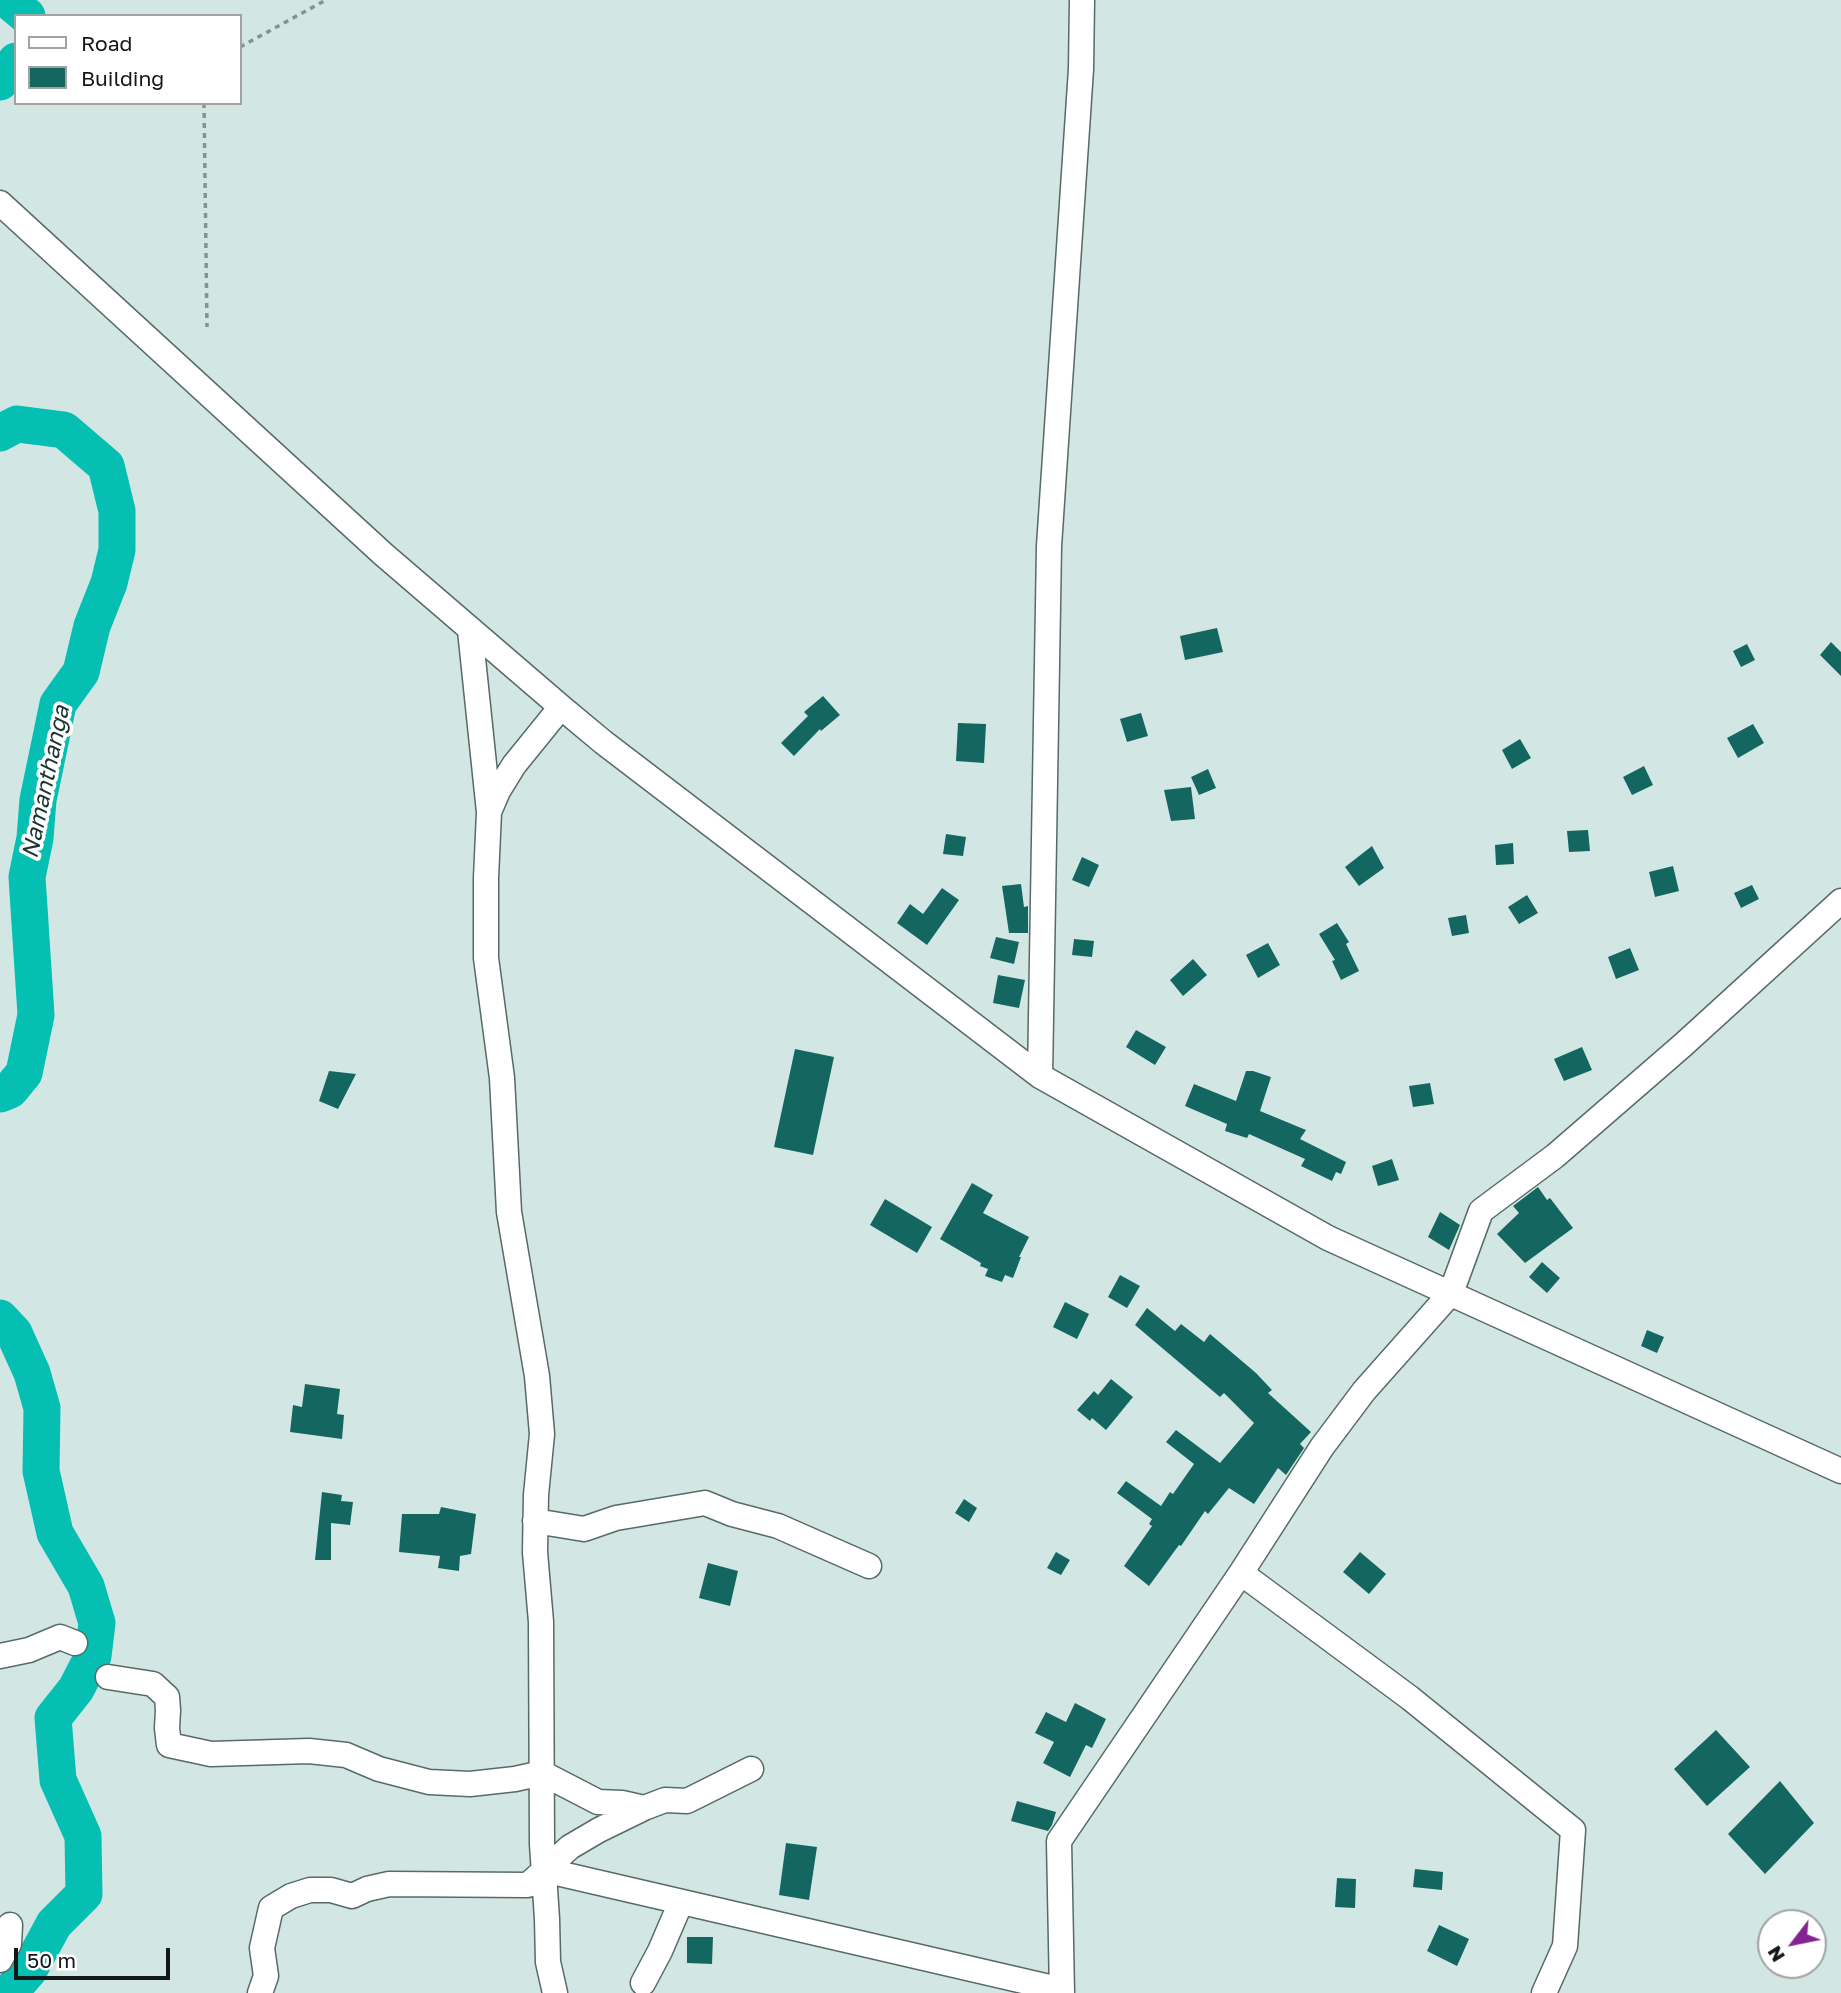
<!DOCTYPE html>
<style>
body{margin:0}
#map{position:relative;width:1841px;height:1993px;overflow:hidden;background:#d2e7e4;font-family:"Golos Text",sans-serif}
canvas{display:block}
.legend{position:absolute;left:14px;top:14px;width:228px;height:91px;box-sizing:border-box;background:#fff;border:2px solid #a0a3a2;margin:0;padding:9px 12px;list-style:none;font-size:21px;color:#111817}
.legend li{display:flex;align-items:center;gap:14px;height:35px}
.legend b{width:35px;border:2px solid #a0a3a2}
.north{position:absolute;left:1757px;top:1909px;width:70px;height:70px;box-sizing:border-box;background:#fff;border:2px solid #a0a3a2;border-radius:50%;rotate:238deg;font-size:19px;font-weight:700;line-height:28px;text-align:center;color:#111817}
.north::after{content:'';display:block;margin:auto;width:24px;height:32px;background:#82248f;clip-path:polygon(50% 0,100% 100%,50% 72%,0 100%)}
.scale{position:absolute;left:14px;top:1948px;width:156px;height:32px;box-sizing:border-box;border:4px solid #111817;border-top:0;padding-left:9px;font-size:21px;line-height:24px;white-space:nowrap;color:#111817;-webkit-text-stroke:5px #fff;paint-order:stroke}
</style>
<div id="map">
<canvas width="1841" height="1993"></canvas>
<ul class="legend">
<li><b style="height:9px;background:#fff"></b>Road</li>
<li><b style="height:19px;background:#136760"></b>Building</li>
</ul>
<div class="north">N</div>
<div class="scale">50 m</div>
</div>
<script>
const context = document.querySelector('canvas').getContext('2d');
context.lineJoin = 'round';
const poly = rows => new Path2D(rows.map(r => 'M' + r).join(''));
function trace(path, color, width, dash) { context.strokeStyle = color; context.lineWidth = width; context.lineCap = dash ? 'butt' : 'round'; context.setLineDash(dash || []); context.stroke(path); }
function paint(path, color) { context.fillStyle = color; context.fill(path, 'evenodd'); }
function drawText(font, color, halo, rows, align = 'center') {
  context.font = font + ' "Golos Text",sans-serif'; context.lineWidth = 7; context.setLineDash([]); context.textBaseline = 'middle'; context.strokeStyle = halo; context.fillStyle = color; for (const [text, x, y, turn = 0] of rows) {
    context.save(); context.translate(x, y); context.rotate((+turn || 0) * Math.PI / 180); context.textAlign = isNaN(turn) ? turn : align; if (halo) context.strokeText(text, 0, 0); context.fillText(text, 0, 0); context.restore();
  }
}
trace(poly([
 [8,0,27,16],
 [0,82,16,61],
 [0,433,17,424,64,430,106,466,117,511,117,550,109,583,92,626,81,672,58,704,38,800,35,838,27,877,36,1015,24,1073,10,1090,0,1094],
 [0,1318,14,1333,32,1373,42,1408,41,1471,55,1533,86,1586,97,1623,93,1656,76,1689,53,1718,58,1780,83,1836,84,1894,54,1924,29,1970,9,1993]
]), '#04bfb2', 37);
paint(poly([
 [1217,628,1223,652,1185,660,1180,636],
 [1831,642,1841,652,1841,676,1820,655],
 [1747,644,1755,660,1741,667,1733,651],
 [823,696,840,715,821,731,820,729,794,756,781,743,808,716,804,712],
 [1141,713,1148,736,1127,742,1120,719],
 [958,723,986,724,984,763,956,761],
 [1753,724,1764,743,1738,758,1727,738],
 [1520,739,1531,758,1512,769,1502,750],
 [1644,766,1653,785,1632,795,1623,777],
 [1208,769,1216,788,1199,795,1191,777],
 [1191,787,1195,819,1171,821,1164,790],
 [1588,830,1590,851,1569,852,1567,831],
 [946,834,966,837,963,856,943,854],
 [1513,843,1514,864,1496,865,1495,845],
 [1372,846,1384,868,1359,886,1345,867],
 [1082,857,1099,865,1089,887,1072,880],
 [1673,866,1679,891,1655,897,1649,872],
 [1021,884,1024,907,1028,906,1028,933,1009,933,1002,886],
 [1752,885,1759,899,1741,908,1734,893],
 [942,888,959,900,927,945,897,923,910,904,923,914],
 [1527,895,1538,913,1519,924,1508,907],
 [1466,915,1469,933,1452,936,1448,918],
 [1337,923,1349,942,1346,944,1359,971,1341,980,1332,961,1335,960,1319,934],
 [996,937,1019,942,1014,964,990,958],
 [1074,939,1094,941,1092,957,1072,955],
 [1268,943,1280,965,1258,978,1246,955],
 [1630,948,1639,970,1616,979,1608,957],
 [1193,959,1207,975,1183,996,1170,980],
 [998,975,1025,980,1019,1008,993,1003],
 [1136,1030,1166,1047,1155,1065,1126,1047],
 [1582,1047,1592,1070,1564,1081,1554,1059],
 [795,1049,834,1057,813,1155,774,1147],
 [329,1071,356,1074,338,1109,319,1101],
 [1246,1071,1253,1071,1271,1077,1260,1111,1306,1130,1300,1139,1346,1162,1341,1174,1336,1172,1332,1181,1301,1166,1305,1159,1249,1134,1247,1138,1225,1131,1227,1124,1185,1106,1194,1084,1236,1101],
 [1430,1083,1434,1104,1413,1107,1409,1086],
 [1392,1159,1399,1180,1378,1186,1372,1166],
 [972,1183,993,1195,983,1213,1029,1237,1019,1257,1021,1257,1013,1278,1005,1275,1002,1282,985,1276,988,1269,980,1266,981,1263,940,1239],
 [1538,1187,1547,1200,1550,1198,1573,1228,1525,1263,1497,1234,1519,1213,1513,1206],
 [885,1199,932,1227,917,1253,870,1225],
 [1440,1212,1460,1225,1449,1250,1428,1237],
 [1542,1262,1560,1278,1547,1293,1529,1277],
 [1120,1275,1140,1286,1127,1308,1108,1297],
 [1065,1302,1089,1314,1077,1339,1053,1327],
 [1147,1308,1175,1331,1181,1324,1204,1342,1210,1334,1256,1373,1272,1390,1268,1393,1311,1432,1300,1444,1304,1448,1286,1475,1278,1468,1254,1504,1229,1488,1208,1514,1205,1511,1181,1546,1179,1545,1149,1586,1124,1566,1152,1526,1149,1524,1152,1519,1117,1493,1126,1481,1161,1506,1170,1492,1173,1494,1194,1464,1166,1442,1176,1430,1220,1463,1254,1423,1224,1393,1220,1397,1135,1325],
 [1647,1330,1664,1337,1657,1353,1641,1346],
 [1111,1379,1133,1397,1106,1430,1092,1418,1090,1421,1077,1410,1094,1391,1098,1395],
 [305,1384,340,1389,337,1414,344,1415,342,1439,290,1432,293,1405,302,1407],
 [322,1492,342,1495,341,1501,353,1502,350,1525,331,1523,331,1560,315,1560],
 [964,1499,977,1508,969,1522,955,1513],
 [441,1507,476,1514,471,1554,460,1556,459,1571,438,1568,440,1556,399,1552,402,1514,439,1514],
 [1056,1552,1070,1560,1061,1575,1047,1568],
 [1360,1552,1386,1574,1369,1594,1343,1572],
 [708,1563,738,1571,730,1606,699,1598],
 [1075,1703,1106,1719,1092,1748,1086,1745,1070,1777,1043,1763,1054,1742,1035,1733,1046,1712,1066,1722],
 [1716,1730,1750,1767,1707,1806,1674,1769],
 [1780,1781,1814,1823,1765,1874,1728,1834],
 [1017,1801,1056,1812,1052,1825,1048,1831,1011,1821],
 [786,1843,817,1847,809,1900,779,1895],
 [1415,1869,1443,1872,1442,1890,1413,1887],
 [1337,1878,1356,1879,1355,1908,1335,1907],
 [1439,1925,1469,1939,1457,1966,1427,1951],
 [687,1937,713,1937,712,1964,687,1963]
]), '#136760');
const minor = poly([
 [0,203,383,554,561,707,603,742,1040,1076,1328,1238,1841,1471],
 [470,630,489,812,486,878,486,958,502,1078,509,1212,537,1376,542,1434,536,1495,535,1552,541,1622,542,1844,547,1919,548,1962,555,1993],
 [489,812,498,791,514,765,561,707],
 [1040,1076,1049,546,1081,69,1082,0],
 [535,1521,584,1529,616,1518,705,1503,732,1514,778,1526,869,1566],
 [1241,1573,1410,1698,1573,1830,1565,1946,1544,1993],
 [0,1656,29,1650,60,1637,75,1643],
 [108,1677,153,1684,167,1697,168,1710,167,1728,169,1745,211,1754,309,1751,346,1755,379,1769,429,1782,470,1784,515,1779,542,1773,598,1802,622,1803,644,1808],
 [544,1870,1062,1990],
 [0,1960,9,1944,10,1925],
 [643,1983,660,1951,681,1902],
 [260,1993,266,1976,262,1948,271,1908,291,1896,310,1890,331,1890,352,1896,367,1889,389,1884,528,1885,570,1847,599,1830,644,1808,665,1800,687,1801,751,1769],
 [1062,1993,1059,1841,1241,1573,1322,1447,1364,1391,1451,1293,1481,1211,1555,1156,1683,1045,1841,901]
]);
trace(minor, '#576a67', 27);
trace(poly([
 [240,47,326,0],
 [204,103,207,327]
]), '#839390', 3.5, [5, 5]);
trace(minor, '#fff', 24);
drawText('italic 23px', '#1c3532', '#fff', [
 ["Namanthanga",46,782,-78]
]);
</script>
